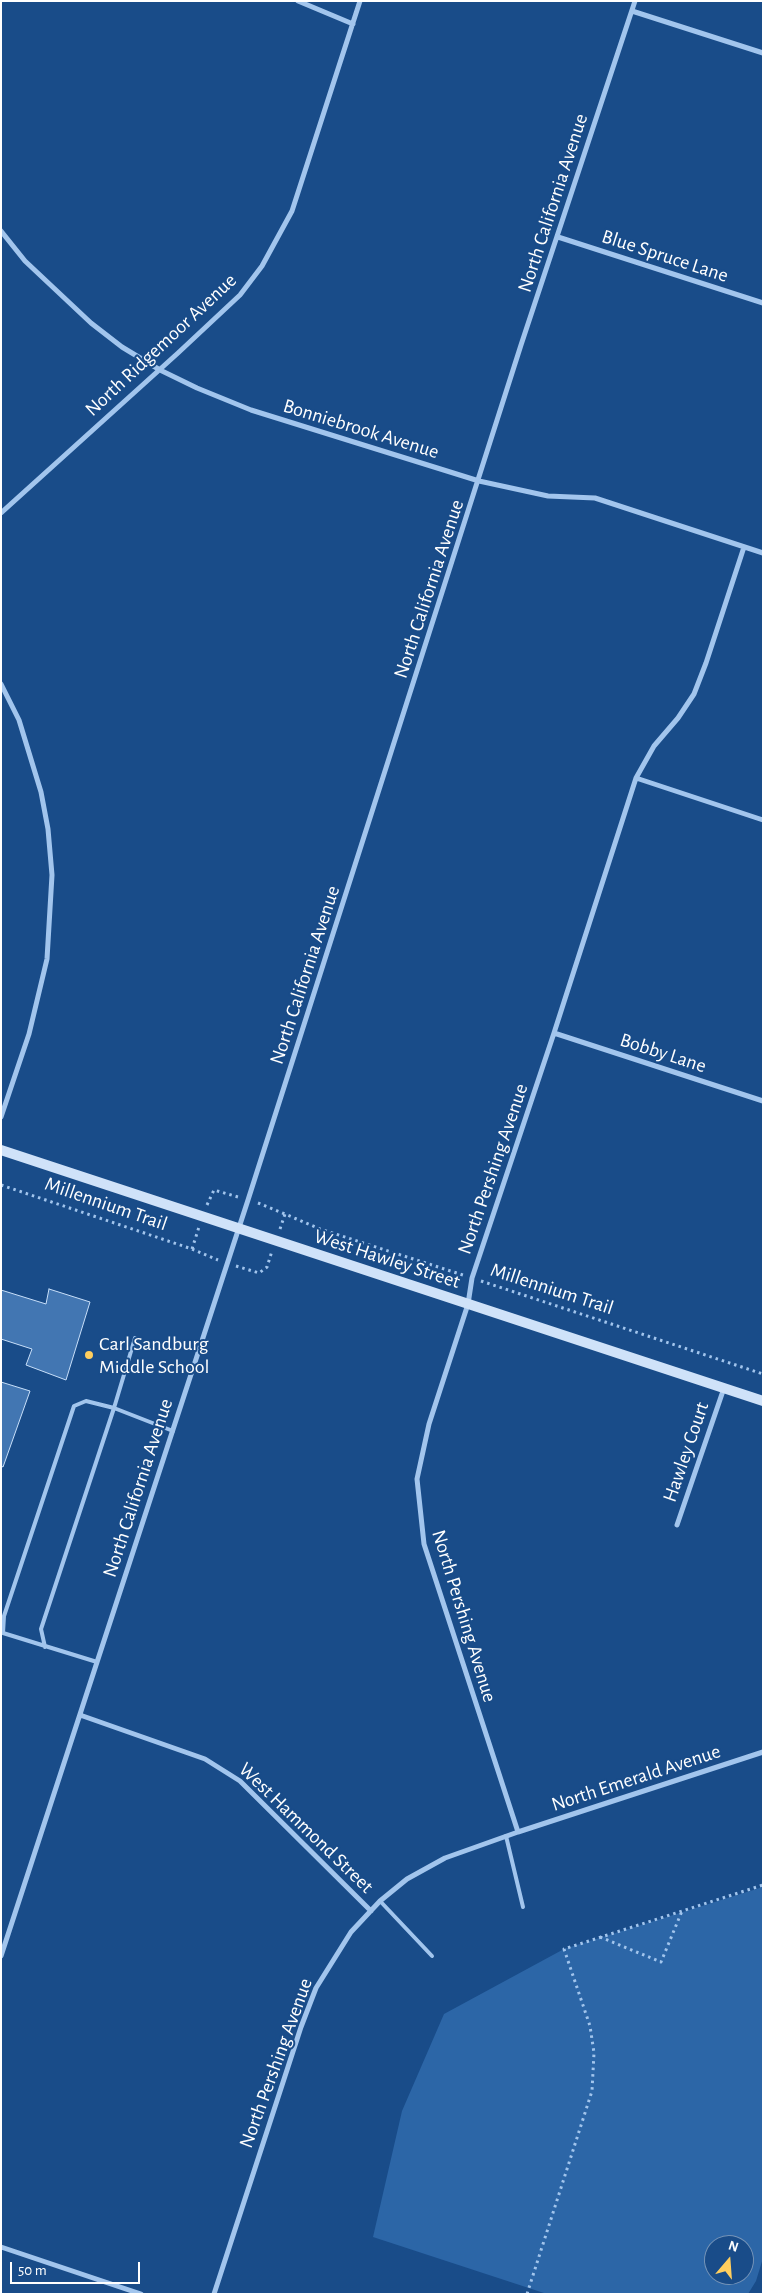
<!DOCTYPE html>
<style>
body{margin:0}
#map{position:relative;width:764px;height:2295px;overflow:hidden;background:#194c89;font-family:"Alegreya Sans",sans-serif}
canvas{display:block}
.frame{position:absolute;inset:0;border:2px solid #fff;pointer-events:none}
.north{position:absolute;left:704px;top:2235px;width:50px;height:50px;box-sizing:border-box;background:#194c89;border:1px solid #7594b8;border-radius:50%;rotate:18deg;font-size:14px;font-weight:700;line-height:20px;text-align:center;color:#fff}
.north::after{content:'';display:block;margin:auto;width:18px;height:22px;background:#ffce5e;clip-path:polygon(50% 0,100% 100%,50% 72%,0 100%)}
.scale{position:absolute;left:10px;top:2262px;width:130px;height:22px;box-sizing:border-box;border:2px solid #fff;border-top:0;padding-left:6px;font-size:15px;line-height:18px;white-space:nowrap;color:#fff;-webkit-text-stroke:4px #194c89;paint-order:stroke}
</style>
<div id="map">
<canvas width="764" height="2295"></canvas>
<div class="frame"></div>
<div class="north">N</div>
<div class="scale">50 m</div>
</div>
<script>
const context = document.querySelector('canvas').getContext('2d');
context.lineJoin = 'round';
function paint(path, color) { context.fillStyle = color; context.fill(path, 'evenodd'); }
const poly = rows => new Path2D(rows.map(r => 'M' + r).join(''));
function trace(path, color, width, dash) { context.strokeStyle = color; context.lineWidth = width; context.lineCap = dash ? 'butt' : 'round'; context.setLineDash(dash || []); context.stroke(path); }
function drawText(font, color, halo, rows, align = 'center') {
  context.font = font + ' "Alegreya Sans",sans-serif'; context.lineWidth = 4; context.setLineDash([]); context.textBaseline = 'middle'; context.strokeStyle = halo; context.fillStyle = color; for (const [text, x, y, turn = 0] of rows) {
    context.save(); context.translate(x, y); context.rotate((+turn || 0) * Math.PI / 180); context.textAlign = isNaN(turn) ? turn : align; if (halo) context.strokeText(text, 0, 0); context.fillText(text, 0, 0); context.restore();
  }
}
paint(poly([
 [763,1887,763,2258,756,2281,748,2294,547,2294,373,2237,402,2111,444,2014,564,1949],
 [714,2245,744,2245,744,2275,714,2275]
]), '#2c66a7');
const building = poly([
 [49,1289,90,1302,66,1380,26,1365,32,1349,1,1339,1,1290,46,1304,49,1289],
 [1,1382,30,1391,3,1467,1,1466,1,1382]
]);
paint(building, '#4276b2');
trace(building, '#c8dff9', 1);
trace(poly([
 [1,1185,192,1249,218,1260],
 [258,1203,285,1214],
 [207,1205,214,1190,238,1197],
 [280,1229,285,1214,320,1229,463,1275],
 [192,1249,199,1227],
 [236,1266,259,1273,267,1267,272,1251],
 [481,1281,763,1374],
 [600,1937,661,1962,682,1911],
 [527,2294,592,2091,594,2053,590,2026,564,1949,763,1885]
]), '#a2c5ed', 3, [2.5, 4]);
trace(poly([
 [45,1647,41,1629,114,1408,173,1431],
 [97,1662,3,1633,4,1616,74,1406,86,1401,114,1408,135,1338],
 [506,1836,523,1907],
 [380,1901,432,1956]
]), '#a2c5ed', 4);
trace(poly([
 [298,1,353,24],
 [632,11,763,53],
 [1,231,25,261,91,323,122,347,160,370,197,388,251,410,479,481,548,496,595,498,763,553],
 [558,237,763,303],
 [1,513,178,353,240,295,262,266,292,211,360,1],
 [1,684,19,720,41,792,48,829,52,875,47,959,29,1034,1,1117],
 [636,778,763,820],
 [554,1033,763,1101],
 [677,1525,724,1388],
 [80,1715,205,1759,240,1781,371,1911],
 [518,1832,424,1544,417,1479,429,1424,468,1304,472,1278,554,1033,636,778,654,746,678,718,694,694,706,663,744,547],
 [1,1956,248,1200,521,345,635,1],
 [1,2247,141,2294],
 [214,2294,301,2027,316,1988,351,1932,380,1901,407,1879,445,1858,518,1832,763,1752]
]), '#a2c5ed', 5);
trace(poly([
 [1,1150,763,1401]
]), '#cfe2f9', 10);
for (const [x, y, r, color] of [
 [89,1355,5,"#ffce5e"]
]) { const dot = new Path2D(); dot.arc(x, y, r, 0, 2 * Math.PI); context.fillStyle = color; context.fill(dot); trace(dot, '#194c89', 2); }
drawText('20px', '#fff', '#194c89', [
 ["North California Avenue",553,203,-72],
 ["Blue Spruce Lane",665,256,18],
 ["North Ridgemoor Avenue",161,345,-43],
 ["Bonniebrook Avenue",361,429,17],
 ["North California Avenue",429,589,-72],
 ["North California Avenue",305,975,-72],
 ["Bobby Lane",663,1053,18],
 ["North Pershing Avenue",493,1169,-71],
 ["Millennium Trail",106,1204,19],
 ["West Hawley Street",387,1259,18],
 ["Millennium Trail",552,1289,18],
 ["Hawley Court",686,1452,-71],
 ["North California Avenue",138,1488,-72],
 ["North Pershing Avenue",464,1616,73],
 ["North Emerald Avenue",636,1778,-18],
 ["West Hammond Street",306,1828,44],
 ["North Pershing Avenue",276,2063,-70]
]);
drawText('20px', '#fff', '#194c89', [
 ["Carl Sandburg",99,1344],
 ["Middle School",99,1367]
], 'left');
</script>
